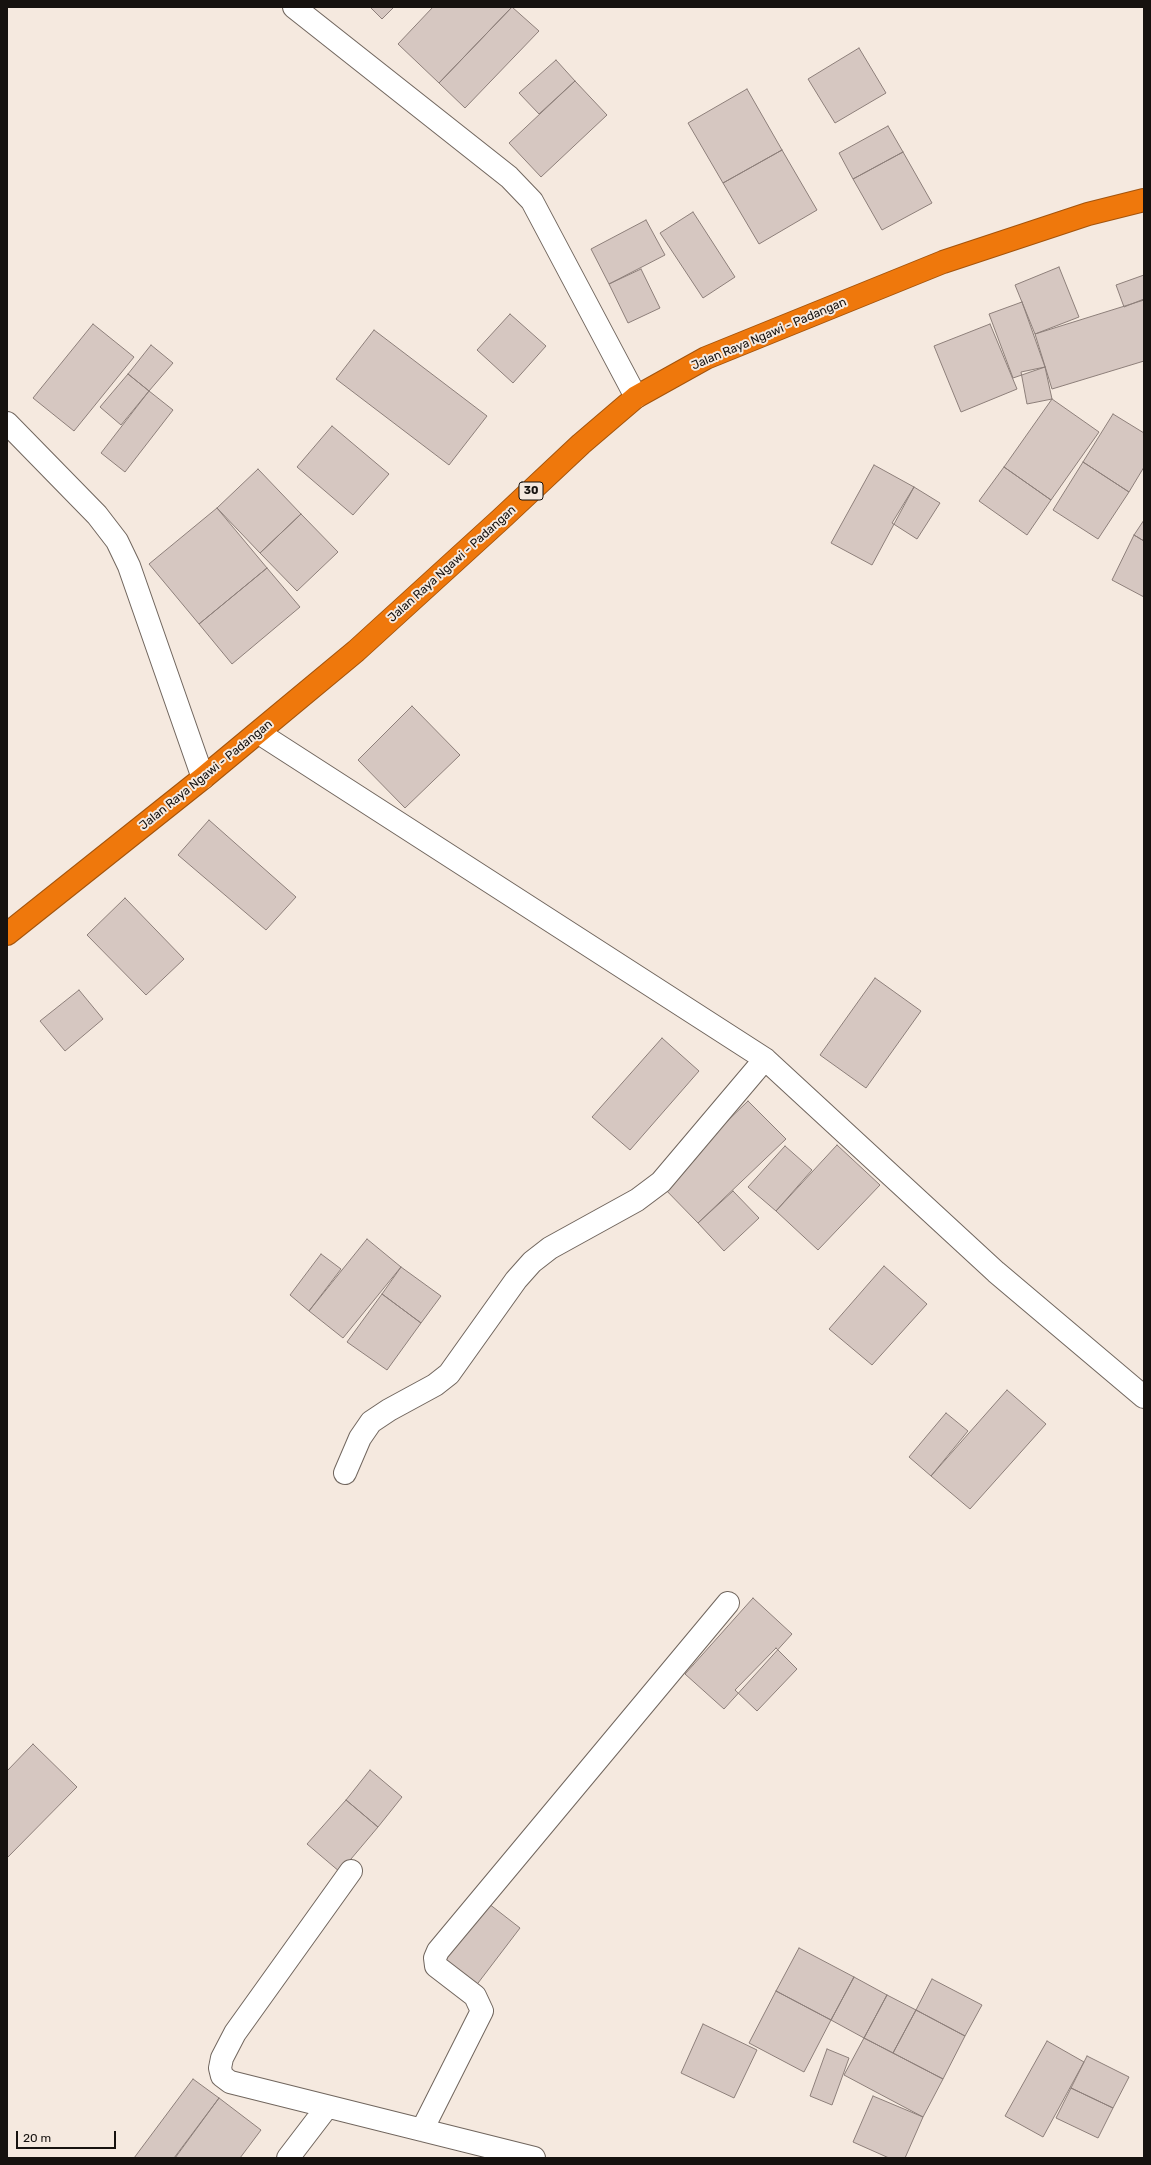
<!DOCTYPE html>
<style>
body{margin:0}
#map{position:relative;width:1151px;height:2165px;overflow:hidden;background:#f5e9df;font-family:Rubik,sans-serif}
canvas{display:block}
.frame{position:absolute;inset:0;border:8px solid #16120f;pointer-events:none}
.scale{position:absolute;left:16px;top:2131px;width:100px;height:18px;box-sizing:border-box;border:2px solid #16120f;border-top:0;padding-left:5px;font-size:12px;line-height:14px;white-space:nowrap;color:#16120f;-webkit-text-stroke:3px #f5e9df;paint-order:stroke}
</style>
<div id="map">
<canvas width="1151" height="2165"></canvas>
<div class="frame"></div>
<div class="scale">20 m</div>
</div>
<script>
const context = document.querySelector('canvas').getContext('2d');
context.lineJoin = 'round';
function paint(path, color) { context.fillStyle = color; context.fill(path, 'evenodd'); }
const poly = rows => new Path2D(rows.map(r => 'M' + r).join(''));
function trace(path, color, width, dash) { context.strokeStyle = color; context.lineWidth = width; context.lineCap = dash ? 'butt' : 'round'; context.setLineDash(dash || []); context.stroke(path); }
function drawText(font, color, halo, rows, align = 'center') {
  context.font = font + ' Rubik,sans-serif'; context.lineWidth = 4; context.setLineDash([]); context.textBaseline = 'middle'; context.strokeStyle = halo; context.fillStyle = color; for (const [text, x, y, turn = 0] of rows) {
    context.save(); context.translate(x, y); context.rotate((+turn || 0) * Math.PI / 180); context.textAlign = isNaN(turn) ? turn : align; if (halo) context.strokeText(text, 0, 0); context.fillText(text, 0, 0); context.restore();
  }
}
const building = poly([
 [370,7,394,7,382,19,370,7],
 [433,7,512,7,439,83,398,44,433,7],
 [512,7,539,31,465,108,439,83,512,7],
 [859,48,886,93,835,123,808,79,859,48],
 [556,60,575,81,539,114,519,93,556,60],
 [575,81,607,115,541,177,509,143,575,81],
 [747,89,782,150,723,183,688,123,747,89],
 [888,126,903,152,853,179,839,153,888,126],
 [782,150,817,210,759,244,723,183,782,150],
 [903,152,932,203,882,230,853,179,903,152],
 [693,212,735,277,703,298,660,233,693,212],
 [646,220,665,255,609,284,591,249,646,220],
 [1059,267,1079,317,1035,334,1015,285,1059,267],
 [641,269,660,308,628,323,609,284,641,269],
 [1144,275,1144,299,1124,307,1116,285,1144,275],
 [1144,300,1144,361,1052,389,1035,334,1144,300],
 [1022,302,1045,367,1013,378,989,314,1022,302],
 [510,314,546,346,513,383,477,350,510,314],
 [93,324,134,357,74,431,33,398,93,324],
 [990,324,1017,389,961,412,934,346,990,324],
 [374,330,487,416,449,465,336,379,374,330],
 [151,345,173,363,149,391,128,374,151,345],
 [1045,367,1052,399,1027,404,1021,372,1045,367],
 [128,374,149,391,121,425,100,407,128,374],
 [149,391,173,410,125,472,101,453,149,391],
 [1052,399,1099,432,1051,500,1004,467,1052,399],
 [1113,414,1144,433,1144,467,1129,492,1083,462,1113,414],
 [332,426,389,474,353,515,297,467,332,426],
 [1083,462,1129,492,1098,539,1053,510,1083,462],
 [874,465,914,487,872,565,831,543,874,465],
 [1004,467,1051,500,1027,535,979,501,1004,467],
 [258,469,301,514,260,553,217,508,258,469],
 [914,487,940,503,917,539,892,523,914,487],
 [217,508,267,568,199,624,149,564,217,508],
 [301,514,338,552,297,591,260,553,301,514],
 [1144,520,1144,541,1134,535,1144,520],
 [1134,535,1144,541,1144,597,1112,580,1134,535],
 [267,568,300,607,232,664,199,624,267,568],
 [412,706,460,755,405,808,358,760,412,706],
 [209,820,296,897,266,930,178,855,209,820],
 [125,898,184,959,146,995,87,935,125,898],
 [875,978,921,1011,866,1088,820,1055,875,978],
 [79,990,103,1019,65,1051,40,1021,79,990],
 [662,1038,699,1071,630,1150,592,1117,662,1038],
 [748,1101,786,1139,698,1223,661,1185,748,1101],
 [837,1145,880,1185,818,1250,776,1211,837,1145],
 [785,1146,812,1170,776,1211,748,1187,785,1146],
 [733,1191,759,1218,724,1251,698,1223,733,1191],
 [367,1239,401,1267,343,1338,309,1311,367,1239],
 [321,1254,341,1269,309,1311,290,1295,321,1254],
 [884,1266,927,1304,872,1365,829,1329,884,1266],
 [401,1267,441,1296,421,1323,382,1294,401,1267],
 [382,1294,421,1323,387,1370,347,1342,382,1294],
 [1007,1390,1046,1424,970,1509,931,1476,1007,1390],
 [946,1413,968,1431,931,1476,909,1457,946,1413],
 [753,1598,792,1634,724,1709,685,1674,753,1598],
 [776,1648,797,1669,757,1711,735,1690,776,1648],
 [33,1744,77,1787,7,1858,7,1771,33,1744],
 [370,1770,402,1797,378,1827,346,1800,370,1770],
 [346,1800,378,1827,340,1872,307,1844,346,1800],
 [484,1900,520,1928,475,1987,439,1960,484,1900],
 [799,1948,854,1977,831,2020,776,1991,799,1948],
 [854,1977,887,1995,864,2038,831,2020,854,1977],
 [932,1979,982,2005,965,2036,916,2010,932,1979],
 [776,1991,831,2020,804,2072,749,2043,776,1991],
 [887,1995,916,2010,893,2053,864,2038,887,1995],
 [916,2010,965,2036,943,2079,893,2053,916,2010],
 [703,2024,757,2050,734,2098,681,2073,703,2024],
 [864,2038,943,2079,923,2117,844,2075,864,2038],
 [1047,2041,1084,2062,1043,2137,1005,2116,1047,2041],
 [827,2049,849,2058,832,2105,810,2096,827,2049],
 [1087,2056,1129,2077,1113,2108,1071,2088,1087,2056],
 [193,2079,219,2098,175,2158,134,2158,193,2079],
 [1071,2088,1113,2108,1098,2138,1056,2118,1071,2088],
 [873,2096,923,2117,905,2158,889,2158,853,2142,873,2096],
 [219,2098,261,2130,240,2158,174,2158,219,2098]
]);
paint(building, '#d6c7c1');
trace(building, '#8d7f7a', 1);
const minor = poly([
 [294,7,509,177,532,201,636,397],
 [7,423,97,515,117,541,129,566,203,778],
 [259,733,765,1059,996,1272,1144,1397],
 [345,1473,360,1438,371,1422,389,1410,435,1385,449,1374,516,1280,532,1262,550,1248,637,1200,661,1182,765,1059],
 [351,1871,235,2033,222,2058,220,2068,222,2076,230,2082,534,2158],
 [422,2130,482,2011,475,1996,436,1966,435,1958,438,1951,728,1603],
 [288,2158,327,2107]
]);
const highway = poly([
 [7,934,203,778,356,651,501,519,581,444,636,397,706,358,943,262,1088,214,1144,200]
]);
trace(minor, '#71665e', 24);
trace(highway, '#a3540d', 24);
trace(minor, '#fff', 22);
trace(highway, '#ef780c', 22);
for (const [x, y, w] of [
 [531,491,24]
]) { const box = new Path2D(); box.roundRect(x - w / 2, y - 9, w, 18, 3); context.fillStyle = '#f5e9df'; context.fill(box); trace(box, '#16120f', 1); }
drawText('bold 11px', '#16120f', null, [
 ["30",531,491]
]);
drawText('12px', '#16120f', '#f5e9df', [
 ["Jalan Raya Ngawi - Padangan",769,334,-23],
 ["Jalan Raya Ngawi - Padangan",452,564,-42],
 ["Jalan Raya Ngawi - Padangan",206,775,-39]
]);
</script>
